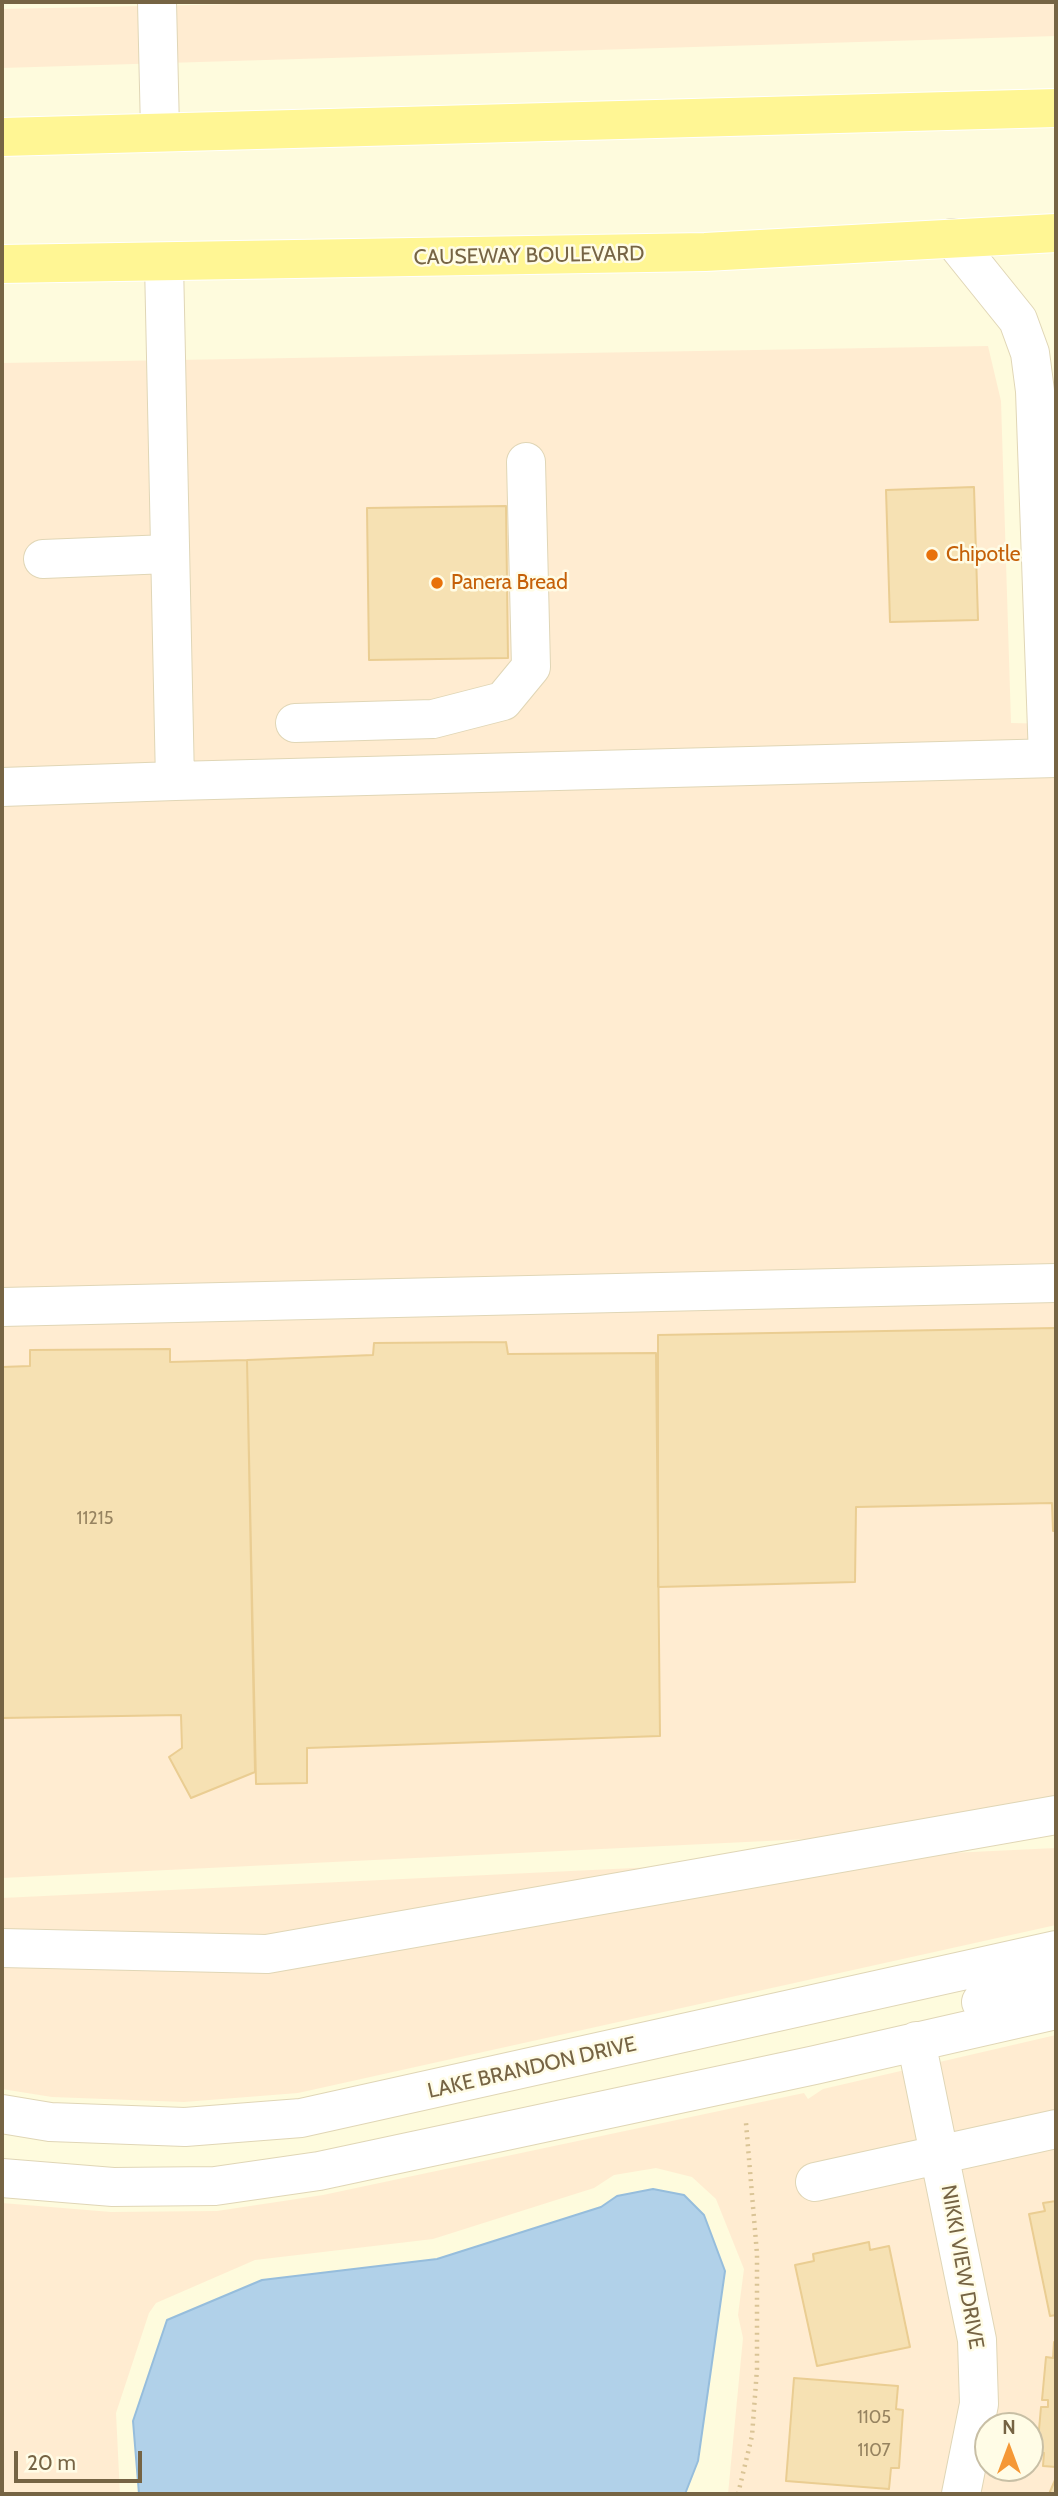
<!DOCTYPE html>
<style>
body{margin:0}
#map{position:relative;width:1058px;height:2496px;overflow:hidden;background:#fefbdd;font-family:Cabin,sans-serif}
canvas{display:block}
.frame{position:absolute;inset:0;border:4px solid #766444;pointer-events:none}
.north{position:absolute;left:974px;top:2412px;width:70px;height:70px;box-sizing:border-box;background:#fffce6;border:2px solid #c8bfa5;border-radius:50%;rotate:0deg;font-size:19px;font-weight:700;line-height:28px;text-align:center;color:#766444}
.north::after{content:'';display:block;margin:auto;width:24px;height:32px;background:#f59836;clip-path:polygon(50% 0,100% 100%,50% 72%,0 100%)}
.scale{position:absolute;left:14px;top:2451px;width:128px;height:32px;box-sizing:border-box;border:4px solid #766444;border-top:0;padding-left:9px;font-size:21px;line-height:24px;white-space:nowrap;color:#766444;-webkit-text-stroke:5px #fffce6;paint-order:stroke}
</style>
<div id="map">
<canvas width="1058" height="2496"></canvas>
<div class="frame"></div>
<div class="north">N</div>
<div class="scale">20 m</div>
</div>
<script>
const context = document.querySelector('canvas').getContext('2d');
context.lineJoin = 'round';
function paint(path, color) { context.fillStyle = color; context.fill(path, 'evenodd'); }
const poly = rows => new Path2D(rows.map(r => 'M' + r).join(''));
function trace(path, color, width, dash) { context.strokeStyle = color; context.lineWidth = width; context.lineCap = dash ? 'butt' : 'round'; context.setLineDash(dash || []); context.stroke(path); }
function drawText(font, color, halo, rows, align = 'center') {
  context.font = font + ' Cabin,sans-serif'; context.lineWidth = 5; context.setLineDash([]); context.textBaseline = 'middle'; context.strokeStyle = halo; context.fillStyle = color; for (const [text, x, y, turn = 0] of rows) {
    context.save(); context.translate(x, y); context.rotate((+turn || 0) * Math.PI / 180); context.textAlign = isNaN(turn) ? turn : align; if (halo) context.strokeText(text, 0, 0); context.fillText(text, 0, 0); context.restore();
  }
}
paint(poly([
 [335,2,1056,2,1056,36,2,68,2,9],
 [988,346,1001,401,1011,723,1056,724,1056,1827,2,1878,2,363],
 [1056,1848,1056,1925,298,2093,184,2102,52,2097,2,2089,2,1898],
 [1056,2035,1056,2494,728,2494,743,2338,738,2315,744,2269,716,2199,692,2177,656,2168,614,2175,594,2188,433,2239,255,2260,156,2303,149,2313,116,2413,120,2494,2,2494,2,2203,111,2212,217,2211,323,2195,804,2093,808,2099,823,2089],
 [988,2426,1030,2426,1030,2468,988,2468]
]), '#ffecd1');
const water = poly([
 [653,2189,684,2195,704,2215,725,2271,698,2461,685,2494,139,2494,133,2421,167,2320,262,2280,437,2259,601,2207,617,2196,653,2189]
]);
paint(water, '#b1d1e9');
trace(water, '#96bddc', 2);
const building = poly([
 [974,487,978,620,890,622,886,490,974,487],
 [506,506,508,658,369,660,367,508,506,506],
 [1056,1328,1056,1531,1053,1531,1052,1503,856,1507,855,1582,658,1587,658,1335,1056,1328],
 [506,1342,508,1354,656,1353,660,1736,307,1748,307,1783,256,1784,247,1360,373,1355,374,1343,506,1342],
 [170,1349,170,1362,247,1360,255,1772,191,1798,169,1757,182,1748,181,1715,2,1718,2,1367,30,1366,30,1350,170,1349],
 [1056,2201,1056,2315,1050,2316,1029,2214,1045,2211,1043,2203,1056,2201],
 [869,2242,870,2250,889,2246,910,2347,817,2366,795,2265,814,2261,813,2254,869,2242],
 [1054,2342,1056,2342,1056,2467,1043,2466,1044,2453,1037,2452,1041,2407,1048,2407,1048,2400,1042,2400,1046,2357,1053,2358,1054,2342],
 [794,2378,898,2386,896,2409,903,2410,899,2468,891,2468,889,2489,786,2481,794,2378],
 [1055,2480,1056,2494,1049,2494,1055,2480]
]);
paint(building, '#f6e1b3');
trace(building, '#eacd92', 2);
const minor = poly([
 [157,2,160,130],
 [952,238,1018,320,1030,353,1035,391,1048,758],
 [43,559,168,554],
 [295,723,433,719,503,701,531,667,526,462],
 [175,781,1056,758],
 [2,787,175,781,164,263],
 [2,1307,1056,1283],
 [2,1948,267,1954,1056,1815],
 [981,2002,1023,1992,1056,1972],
 [916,2041,977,2340,979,2404,961,2494],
 [2,2114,50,2122,185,2127,301,2118,1056,1950],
 [2,2178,113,2187,215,2186,319,2171,815,2065,1056,2010],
 [815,2182,1056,2129]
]);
const major = poly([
 [2,137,1056,108],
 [2,264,705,252,1056,233]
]);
trace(minor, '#e0d6b6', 40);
trace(major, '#fff', 40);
trace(poly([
 [738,2494,752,2436,757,2369,757,2254,746,2123]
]), '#dac496', 4.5, [2, 5]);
trace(minor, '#fff', 38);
trace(major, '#fff694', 38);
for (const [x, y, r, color] of [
 [932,555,7,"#e8710a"],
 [437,583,7,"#e8710a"]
]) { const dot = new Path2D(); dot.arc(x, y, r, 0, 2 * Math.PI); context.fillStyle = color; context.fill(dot); trace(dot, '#fffce6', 2.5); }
drawText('18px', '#968360', null, [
 ["11215",95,1519],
 ["1105",874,2418],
 ["1107",874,2451]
]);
drawText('21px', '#766444', '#fffce6', [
 ["CAUSEWAY BOULEVARD",529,256,-1],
 ["LAKE BRANDON DRIVE",532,2068,-13],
 ["NIKKI VIEW DRIVE",962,2267,80]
]);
drawText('21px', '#c56008', '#fffce6', [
 ["Chipotle",946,555],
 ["Panera Bread",451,583]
], 'left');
</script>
